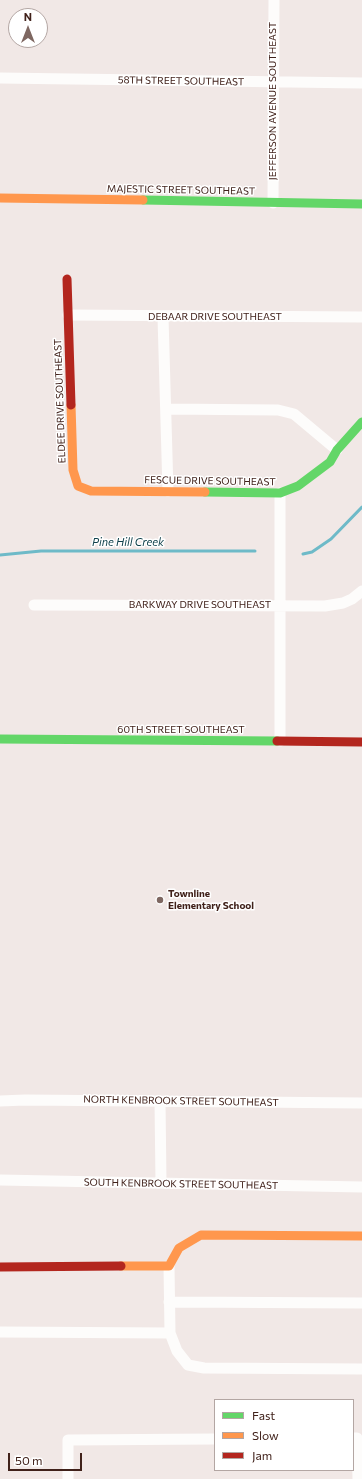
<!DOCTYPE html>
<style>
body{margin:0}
#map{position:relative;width:362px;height:1479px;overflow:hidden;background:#f1e8e6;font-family:Commissioner,sans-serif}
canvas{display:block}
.legend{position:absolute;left:214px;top:1399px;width:140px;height:72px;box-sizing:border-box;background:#fff;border:1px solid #b3a6a3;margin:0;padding:5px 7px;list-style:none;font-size:12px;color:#40211a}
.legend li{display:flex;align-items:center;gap:8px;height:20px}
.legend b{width:20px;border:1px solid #b3a6a3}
.north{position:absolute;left:8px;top:8px;width:40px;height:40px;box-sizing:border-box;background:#fff;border:1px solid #b3a6a3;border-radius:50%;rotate:0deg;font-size:11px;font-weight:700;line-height:16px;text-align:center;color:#40211a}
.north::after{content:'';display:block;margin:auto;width:14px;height:18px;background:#7e6761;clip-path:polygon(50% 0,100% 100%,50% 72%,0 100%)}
.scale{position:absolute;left:8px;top:1453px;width:74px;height:18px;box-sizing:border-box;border:2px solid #40211a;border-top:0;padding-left:5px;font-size:12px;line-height:14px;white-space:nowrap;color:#40211a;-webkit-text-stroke:3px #fff;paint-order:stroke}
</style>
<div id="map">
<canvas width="362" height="1479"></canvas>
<ul class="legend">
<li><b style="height:5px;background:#63d668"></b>Fast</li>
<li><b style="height:5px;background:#ff974d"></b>Slow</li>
<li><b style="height:5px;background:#b3261e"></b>Jam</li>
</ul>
<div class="north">N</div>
<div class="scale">50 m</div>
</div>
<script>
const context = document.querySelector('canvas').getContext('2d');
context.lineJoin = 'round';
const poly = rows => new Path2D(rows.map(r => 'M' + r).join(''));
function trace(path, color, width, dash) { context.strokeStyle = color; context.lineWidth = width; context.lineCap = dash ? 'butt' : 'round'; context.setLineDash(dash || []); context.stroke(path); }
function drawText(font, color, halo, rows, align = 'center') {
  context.font = font + ' Commissioner,sans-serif'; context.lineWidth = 3; context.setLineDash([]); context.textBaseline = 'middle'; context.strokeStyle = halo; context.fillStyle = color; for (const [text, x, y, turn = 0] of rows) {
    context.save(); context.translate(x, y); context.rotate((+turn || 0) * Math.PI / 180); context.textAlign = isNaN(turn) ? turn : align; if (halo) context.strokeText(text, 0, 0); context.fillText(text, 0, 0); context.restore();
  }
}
trace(poly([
 [303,554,312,552,331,539,362,507],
 [0,555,41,551,255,551]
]), '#6ebac8', 3);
trace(poly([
 [0,78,362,83],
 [273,203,274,0],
 [68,315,362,317],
 [163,317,168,491],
 [166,409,278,410,294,414,337,450],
 [280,493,280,741],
 [34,605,325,606,343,603,352,599,362,591],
 [0,1101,25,1100,362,1103],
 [160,1101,161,1183],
 [0,1180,362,1187],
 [169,1266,170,1333,177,1351,188,1365,204,1368,362,1369],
 [169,1302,362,1303],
 [0,1332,170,1333],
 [353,1438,357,1438,358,1479],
 [68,1479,68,1440,215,1439]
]), '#fdfcfb', 11);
trace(poly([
 [143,200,362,204],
 [205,492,280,493,298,486,330,462,337,450,362,422],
 [0,739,277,741]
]), '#63d668', 9);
trace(poly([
 [0,198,143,200],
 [71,405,73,470,78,486,91,491,205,492],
 [121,1266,169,1266,179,1248,201,1235,362,1236]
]), '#ff974d', 9);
trace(poly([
 [67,279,71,405],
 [277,741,362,742],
 [0,1267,121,1266]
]), '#b3261e', 9);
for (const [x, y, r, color] of [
 [160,900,4,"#7e6761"]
]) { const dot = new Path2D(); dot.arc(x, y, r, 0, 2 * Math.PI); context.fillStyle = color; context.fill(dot); trace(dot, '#fff', 1.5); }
drawText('10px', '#40211a', '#fff', [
 ["58TH STREET SOUTHEAST",181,81,1],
 ["JEFFERSON AVENUE SOUTHEAST",273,101,-90],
 ["MAJESTIC STREET SOUTHEAST",181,190,1],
 ["DEBAAR DRIVE SOUTHEAST",215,317],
 ["ELDEE DRIVE SOUTHEAST",60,401,-92],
 ["FESCUE DRIVE SOUTHEAST",210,481,1],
 ["BARKWAY DRIVE SOUTHEAST",200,605],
 ["60TH STREET SOUTHEAST",181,730],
 ["NORTH KENBROOK STREET SOUTHEAST",181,1101,1],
 ["SOUTH KENBROOK STREET SOUTHEAST",181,1184,1]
]);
drawText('bold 10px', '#40211a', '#fff', [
 ["Townline",168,894],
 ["Elementary School",168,906]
], 'left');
drawText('italic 11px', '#10414b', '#fff', [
 ["Pine Hill Creek",128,542]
]);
</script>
